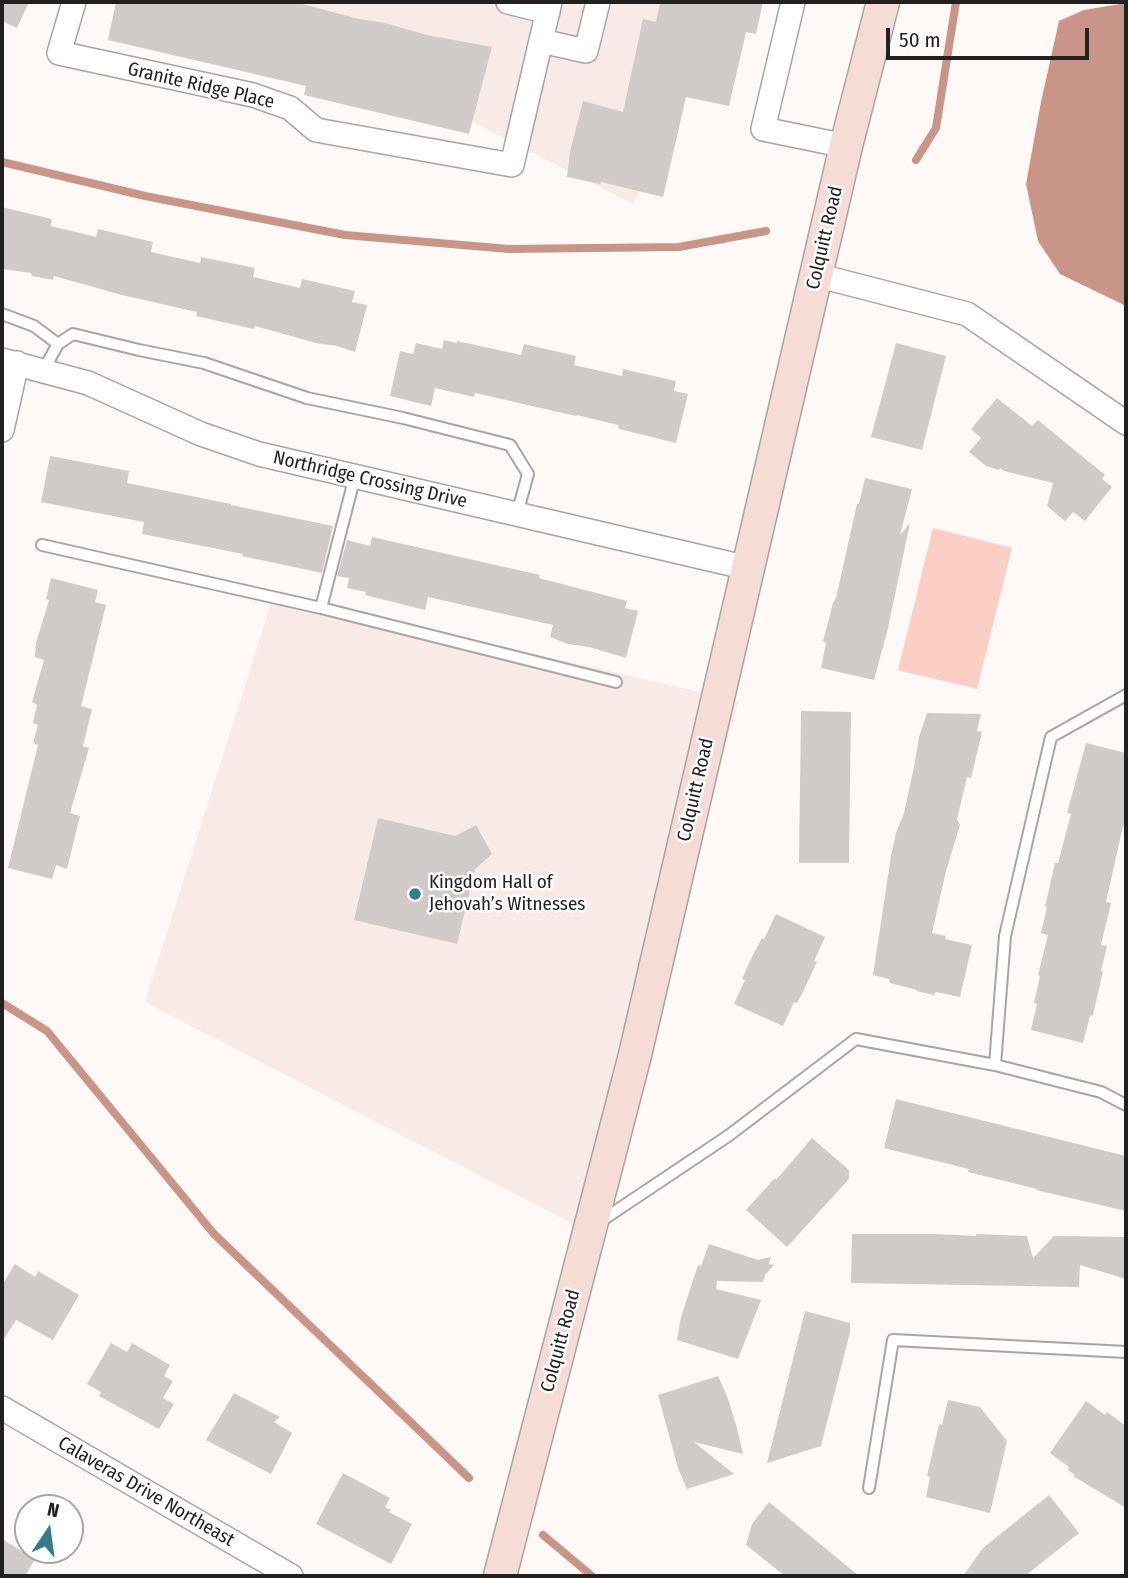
<!DOCTYPE html>
<meta charset="utf-8">
<style>
body{margin:0}
#map{position:relative;width:1128px;height:1578px;overflow:hidden;background:#fef8f7;font-family:"Fira Sans Condensed",sans-serif}
canvas{display:block}
.frame{position:absolute;inset:0;border:4px solid #222120;pointer-events:none}
.north{position:absolute;left:14px;top:1494px;width:70px;height:70px;box-sizing:border-box;background:#fff;border:2px solid #a7a6a6;border-radius:50%;rotate:13deg;font-size:19px;font-weight:700;line-height:28px;text-align:center;color:#222120}
.north::after{content:'';display:block;margin:auto;width:24px;height:32px;background:#367b89;clip-path:polygon(50% 0,100% 100%,50% 72%,0 100%)}
.scale{position:absolute;left:886px;top:28px;width:203px;height:32px;box-sizing:border-box;border:4px solid #222120;border-top:0;padding-left:9px;font-size:21px;line-height:24px;white-space:nowrap;color:#222120;-webkit-text-stroke:5px #fff;paint-order:stroke}
</style>
<div id="map">
<canvas width="1128" height="1578"></canvas>
<div class="frame"></div>
<div class="north">N</div>
<div class="scale">50 m</div>
</div>
<script>
const context = document.querySelector('canvas').getContext('2d');
context.lineJoin = 'round';
function paint(path, color) { context.fillStyle = color; context.fill(path, 'evenodd'); }
const poly = rows => new Path2D(rows.map(r => 'M' + r).join(''));
function trace(path, color, width, dash) { context.strokeStyle = color; context.lineWidth = width; context.lineCap = dash ? 'butt' : 'round'; context.setLineDash(dash || []); context.stroke(path); }
function drawText(font, color, halo, rows, align = 'center') {
  context.font = font + ' "Fira Sans Condensed",sans-serif'; context.lineWidth = 5; context.setLineDash([]); context.textBaseline = 'middle'; context.strokeStyle = halo; context.fillStyle = color; for (const [text, x, y, turn = 0] of rows) {
    context.save(); context.translate(x, y); context.rotate((+turn || 0) * Math.PI / 180); context.textAlign = isNaN(turn) ? turn : align; if (halo) context.strokeText(text, 0, 0); context.fillText(text, 0, 0); context.restore();
  }
}
paint(poly([
 [238,2,728,2,656,161,633,204],
 [274,594,739,701,579,1227,145,1002]
]), '#f8eae7');
paint(poly([
 [933,528,1012,548,977,689,898,670]
]), '#facec4');
paint(poly([
 [1126,3,1126,306,1060,274,1038,241,1026,184,1041,102,1059,21,1084,10]
]), '#ca9589');
trace(poly([
 [916,160,936,128,956,2],
 [2,162,145,196,345,235,509,249,679,247,766,231],
 [2,1003,47,1031,214,1234,469,1478],
 [543,1535,592,1576]
]), '#ca9589', 8);
paint(poly([
 [2,2,29,2,17,28,2,21],
 [116,2,295,2,359,19,385,23,427,35,492,47,469,134,304,95,306,86,108,40],
 [660,2,763,2,756,34,746,32,729,106,686,97,663,197,601,182,600,184,567,177,570,152,583,101,623,112,643,19,656,22],
 [2,207,52,219,51,226,96,237,98,229,153,242,151,252,200,263,201,257,255,268,253,277,300,288,302,279,355,291,352,302,367,305,355,352,337,346,316,343,255,326,254,329,196,316,197,312,122,295,54,276,53,280,32,276,31,273,2,269],
 [444,340,457,343,457,341,521,355,524,344,576,356,574,365,622,376,623,369,676,381,674,391,688,394,676,443,619,429,618,425,577,415,576,416,475,393,474,397,435,388,431,406,390,396,400,351,413,354,416,343,442,349],
 [896,343,946,356,922,450,871,437],
 [997,398,1032,426,1038,420,1105,475,1102,479,1112,487,1085,521,1073,512,1065,521,1047,506,1053,483,1004,471,1000,468,999,470,986,466,969,452,981,438,971,429],
 [50,456,129,471,127,483,231,504,231,505,333,526,322,573,242,556,243,554,142,534,144,522,41,502],
 [865,478,912,489,900,535,910,523,888,628,874,680,821,668,826,643,823,641,828,623,833,603,836,598,857,504,859,504],
 [372,537,540,575,539,578,627,601,625,608,638,611,626,658,589,647,568,644,550,637,553,625,428,597,425,610,365,595,366,592,347,588,349,578,337,576,347,540,370,546],
 [51,578,98,590,95,602,106,605,81,706,92,709,83,746,89,748,70,813,80,816,67,869,56,865,52,879,8,868,38,745,33,743,38,725,33,723,37,705,32,702,44,660,35,657,36,643,49,600,46,599],
 [801,711,851,712,849,863,799,863],
 [927,713,981,714,977,731,982,732,971,778,967,777,957,819,960,825,946,871,932,933,946,936,945,939,972,945,960,997,936,992,934,995,916,991,917,990,890,983,889,979,873,975,891,856,896,833,904,813,914,767,919,737],
 [1086,743,1126,753,1126,826,1123,826,1106,902,1111,903,1101,945,1107,946,1101,971,1103,971,1093,1015,1090,1016,1083,1043,1031,1030,1037,1004,1034,1003,1040,976,1038,975,1048,935,1041,933,1047,907,1045,907,1055,863,1058,863,1071,814,1067,813],
 [378,818,455,836,476,825,492,854,475,869,457,944,354,920],
 [776,914,825,937,814,961,817,962,802,994,797,1003,794,1002,783,1026,734,1004,745,980,742,979,751,959,762,938,764,939],
 [896,1099,1126,1156,1126,1211,1036,1190,1037,1189,968,1172,969,1169,884,1148],
 [812,1138,849,1170,849,1179,787,1247,746,1210,775,1178,776,1180],
 [852,1234,936,1234,976,1236,976,1234,1027,1236,1033,1258,1054,1236,1126,1237,1126,1279,1080,1265,1079,1287,851,1283],
 [709,1244,758,1260,771,1257,769,1264,774,1265,765,1275,763,1282,717,1281,716,1289,761,1300,738,1359,677,1340,681,1317,698,1265,701,1266],
 [15,1264,35,1277,38,1271,79,1295,53,1340,16,1320,2,1342,2,1285],
 [805,1311,850,1323,850,1332,821,1446,767,1463],
 [111,1343,127,1352,132,1343,170,1365,164,1376,173,1381,163,1398,174,1404,159,1429,99,1396,101,1392,87,1384],
 [718,1376,727,1396,737,1428,743,1454,694,1442,734,1474,687,1489,678,1468,658,1395],
 [234,1393,280,1417,274,1422,292,1433,271,1474,206,1440],
 [948,1400,980,1407,1007,1441,990,1513,926,1497,930,1477,927,1476,939,1424,942,1425],
 [1086,1401,1105,1415,1107,1412,1126,1426,1126,1508,1073,1476,1075,1475,1068,1470,1069,1467,1050,1453],
 [343,1473,390,1498,385,1507,391,1510,389,1512,412,1524,391,1564,316,1524],
 [1049,1495,1079,1533,1025,1576,963,1576,983,1548],
 [769,1502,859,1576,785,1576,746,1545,752,1524],
 [2,1539,35,1559,25,1576,2,1576]
]), '#d0cbc9');
const lane = poly([
 [2,314,34,326,58,344],
 [43,371,58,344,73,334,139,350,204,363,307,398,403,418,510,445,528,474,517,514],
 [42,545,321,608,355,476],
 [321,608,616,682],
 [995,1065,1005,936,1051,737,1126,695],
 [598,1223,728,1136,856,1039,995,1065,1101,1092,1126,1105],
 [869,1488,893,1340,1126,1352]
]);
const street = poly([
 [74,2,59,53,253,95,290,108,316,130,512,165,550,2],
 [508,2,548,12],
 [793,2,763,129,846,146],
 [541,41,586,51,598,2],
 [816,275,967,314,1126,423],
 [2,360,88,383,201,434,259,454,748,568],
 [2,430,17,363],
 [2,1408,291,1576]
]);
const secondary = poly([
 [500,1576,635,1055,846,146,883,2]
]);
trace(lane, '#aaa5a4', 14);
trace(street, '#aaa5a4', 26);
trace(secondary, '#aaa5a4', 35);
trace(lane, '#fff', 10);
trace(street, '#fff', 23);
trace(secondary, '#f5dcd6', 32);
for (const [x, y, r, color] of [
 [415,894,7,"#367b89"]
]) { const dot = new Path2D(); dot.arc(x, y, r, 0, 2 * Math.PI); context.fillStyle = color; context.fill(dot); trace(dot, '#fff', 2.5); }
drawText('19px', '#222120', '#fff', [
 ["Granite Ridge Place",201,86,13],
 ["Colquitt Road",825,238,-77],
 ["Northridge Crossing Drive",370,480,13],
 ["Colquitt Road",696,790,-77],
 ["Colquitt Road",561,1341,-75],
 ["Calaveras Drive Northeast",146,1492,30]
]);
drawText('19px', '#222120', '#fff', [
 ["Kingdom Hall of",429,883],
 ["Jehovah’s Witnesses",429,905]
], 'left');
</script>
